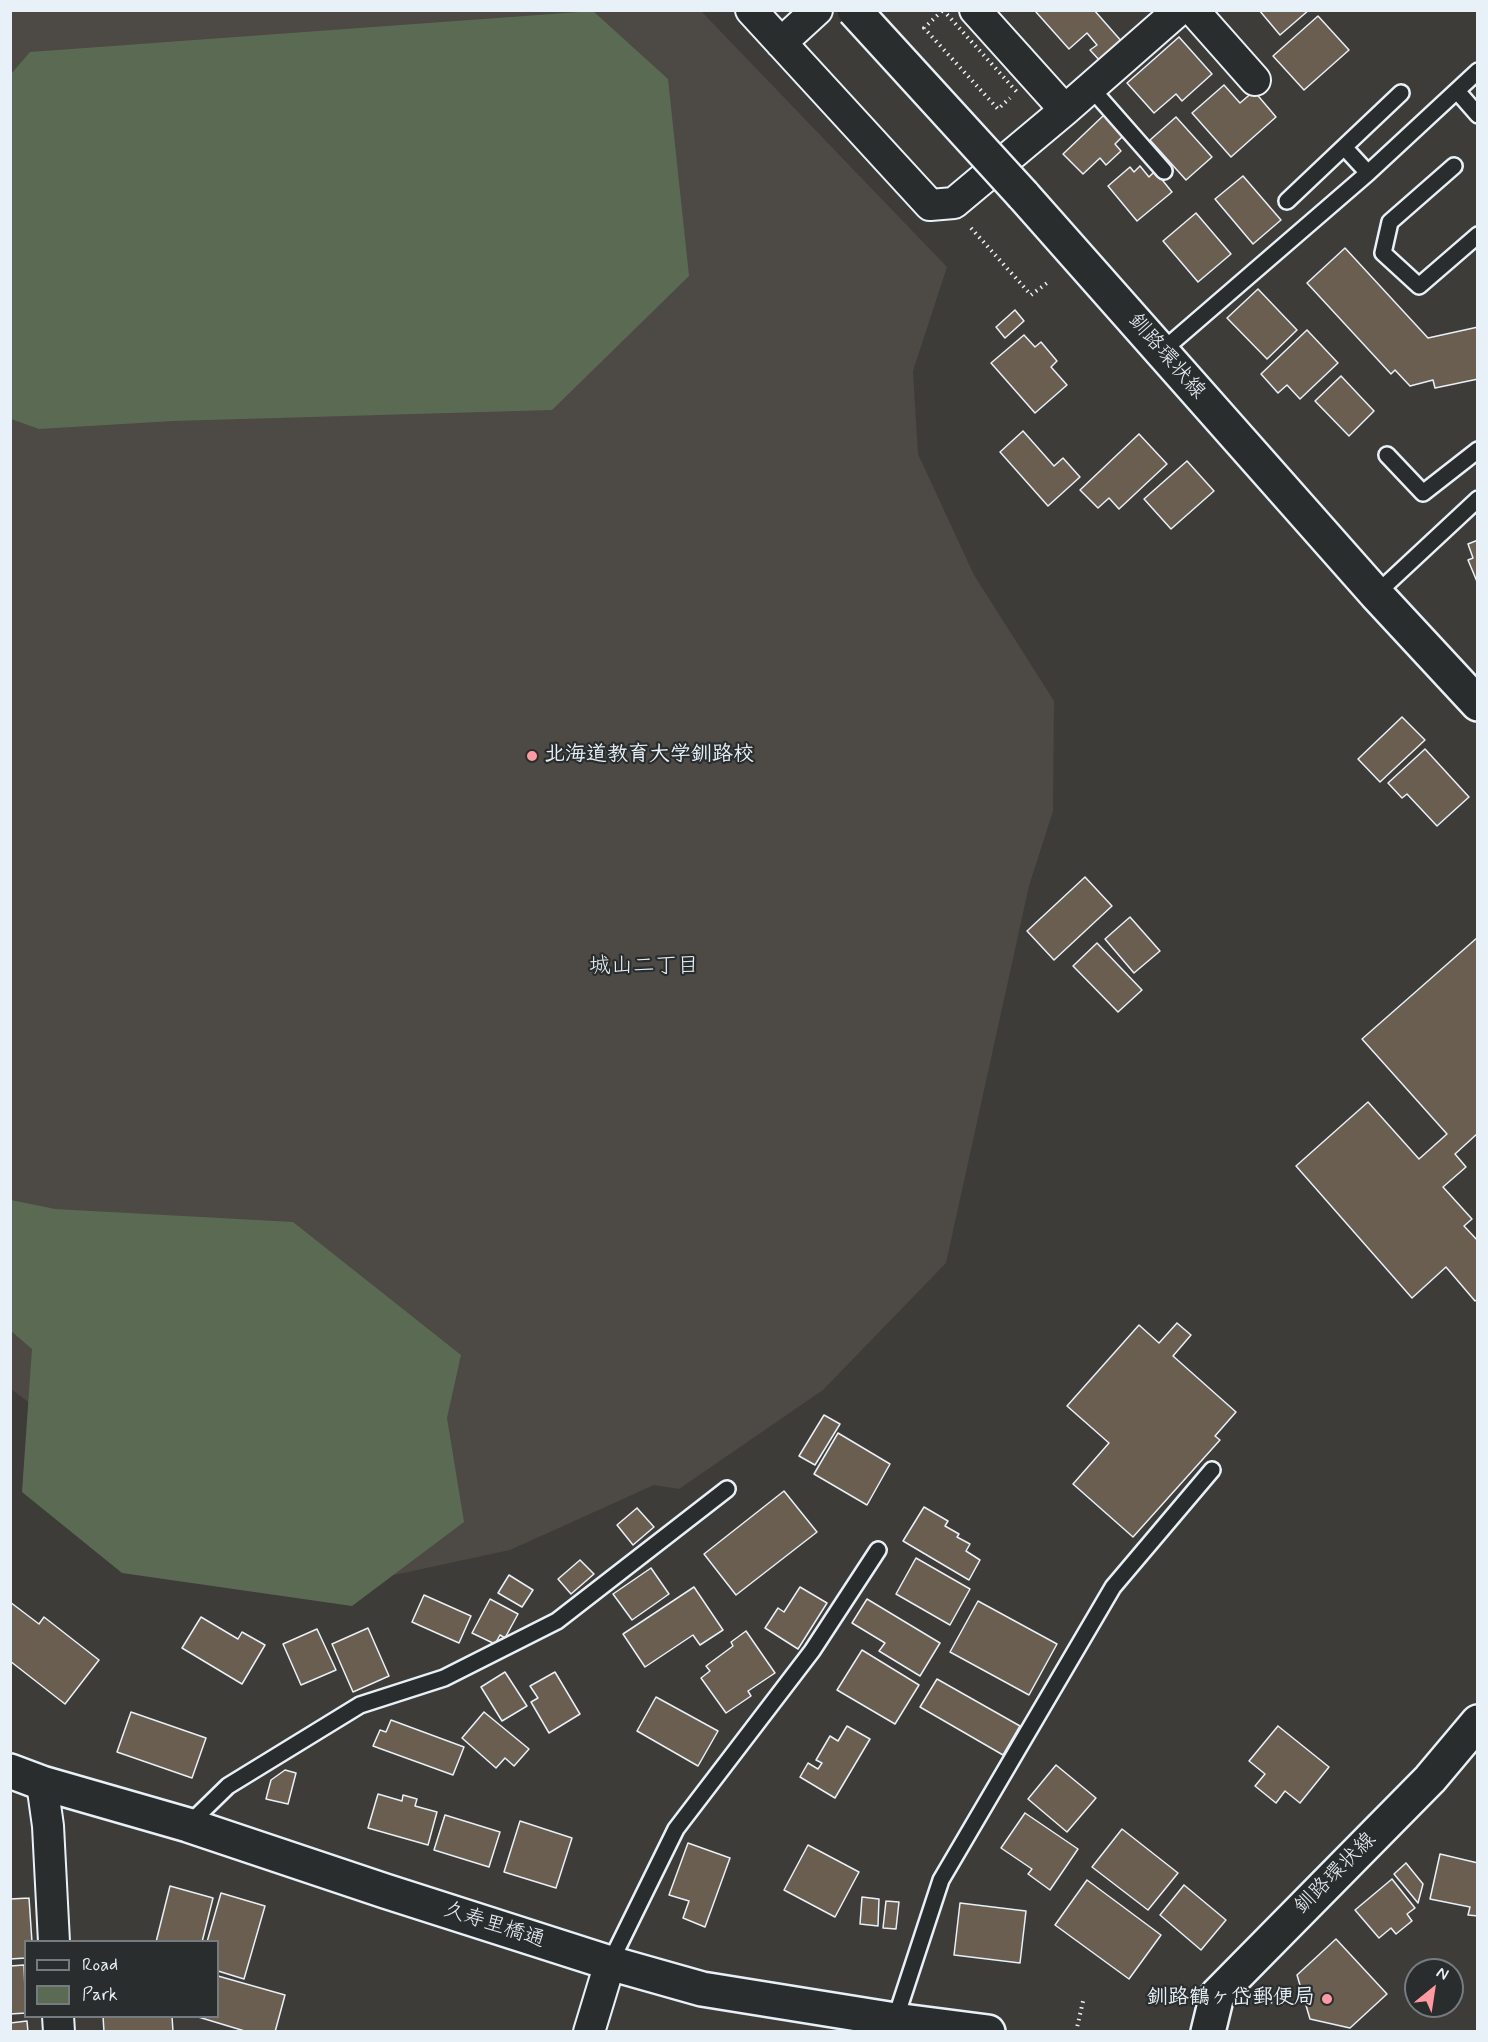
<!DOCTYPE html>
<meta charset="utf-8">
<style>
body{margin:0}
#map{position:relative;width:1488px;height:2042px;overflow:hidden;background:#3d3c38;font-family:Mynerve,sans-serif}
canvas{display:block}
.frame{position:absolute;inset:0;border:12px solid #e8f1f8;pointer-events:none}
.legend{position:absolute;left:24px;top:1940px;width:195px;height:78px;box-sizing:border-box;background:#2a2d2e;border:2px solid #767b7f;margin:0;padding:8px 10px;list-style:none;font-size:18px;color:#e8f1f8}
.legend li{display:flex;align-items:center;gap:12px;height:30px}
.legend b{width:30px;border:2px solid #767b7f}
.north{position:absolute;left:1404px;top:1958px;width:60px;height:60px;box-sizing:border-box;background:#2a2d2e;border:2px solid #767b7f;border-radius:50%;rotate:30deg;font-size:16px;font-weight:700;line-height:24px;text-align:center;color:#e8f1f8}
.north::after{content:'';display:block;margin:auto;width:21px;height:27px;background:#ff9aa2;clip-path:polygon(50% 0,100% 100%,50% 72%,0 100%)}
</style>
<div id="map">
<canvas width="1488" height="2042"></canvas>
<div class="frame"></div>
<ul class="legend">
<li><b style="height:8px;background:#2a2d2e"></b>Road</li>
<li><b style="height:16px;background:#5b6b53"></b>Park</li>
</ul>
<div class="north">N</div>
</div>
<script>
const context = document.querySelector('canvas').getContext('2d');
context.lineJoin = 'round';
function paint(path, color) { context.fillStyle = color; context.fill(path, 'evenodd'); }
const poly = rows => new Path2D(rows.map(r => 'M' + r).join(''));
function trace(path, color, width, dash) { context.strokeStyle = color; context.lineWidth = width; context.lineCap = dash ? 'butt' : 'round'; context.setLineDash(dash || []); context.stroke(path); }
function drawText(font, color, halo, rows, align = 'center') {
  context.font = font + ' Mynerve,"Klee One",sans-serif'; context.lineWidth = 4.5; context.setLineDash([]); context.textBaseline = 'middle'; context.strokeStyle = halo; context.fillStyle = color; for (const [text, x, y, turn = 0] of rows) {
    context.save(); context.translate(x, y); context.rotate((+turn || 0) * Math.PI / 180); context.textAlign = isNaN(turn) ? turn : align; if (halo) context.strokeText(text, 0, 0); context.fillText(text, 0, 0); context.restore();
  }
}
paint(poly([
 [14,10,701,11,947,267,913,371,918,454,974,575,1054,701,1053,811,1029,886,946,1263,823,1390,679,1489,654,1485,510,1550,301,1595,192,1526,11,1389,10,12]
]), '#4d4944');
paint(poly([
 [593,11,668,79,689,276,552,410,173,421,39,429,11,419,11,74,30,52],
 [11,1200,55,1209,293,1222,461,1355,447,1418,464,1522,352,1606,122,1573,22,1492,32,1349,11,1331]
]), '#5b6b53');
const building = poly([
 [1038,10,1094,10,1123,43,1101,62,1090,50,1097,45,1087,33,1069,49,1036,12,1038,10],
 [1259,10,1309,10,1280,35,1259,10],
 [1318,16,1349,50,1304,90,1273,56,1318,16],
 [1179,37,1212,74,1182,101,1176,94,1154,113,1127,83,1179,37],
 [1224,85,1240,103,1254,91,1276,117,1231,157,1192,113,1224,85],
 [1104,115,1123,136,1115,144,1121,151,1106,165,1100,158,1083,174,1063,154,1104,115],
 [1176,117,1212,157,1186,180,1150,140,1176,117],
 [1140,166,1149,177,1155,171,1172,192,1137,221,1108,186,1130,167,1134,172,1140,166],
 [1243,176,1281,220,1253,244,1215,199,1243,176],
 [1196,213,1231,254,1198,282,1163,241,1196,213],
 [1345,248,1428,338,1478,327,1478,379,1435,388,1433,380,1410,386,1395,370,1391,374,1307,283,1345,248],
 [1258,289,1297,330,1267,359,1227,318,1258,289],
 [1015,310,1024,321,1005,338,996,327,1015,310],
 [1307,330,1338,363,1300,399,1287,385,1278,393,1261,374,1307,330],
 [1024,335,1035,347,1041,342,1057,361,1051,367,1067,385,1035,413,991,363,1024,335],
 [1341,376,1374,411,1349,436,1315,401,1341,376],
 [1023,431,1054,466,1063,458,1080,477,1048,506,1000,452,1023,431],
 [1139,434,1167,464,1119,509,1109,498,1098,508,1080,490,1139,434],
 [1187,461,1214,491,1171,529,1144,499,1187,461],
 [1478,540,1478,584,1468,560,1473,558,1468,544,1478,540],
 [1402,717,1425,740,1380,782,1358,759,1402,717],
 [1425,749,1469,797,1437,826,1407,794,1402,798,1388,783,1425,749],
 [1085,877,1112,906,1054,960,1027,931,1085,877],
 [1130,917,1160,951,1134,973,1105,939,1130,917],
 [1478,937,1478,1133,1455,1154,1466,1167,1443,1187,1472,1219,1464,1226,1478,1241,1478,1299,1475,1301,1446,1267,1412,1298,1296,1166,1368,1102,1419,1159,1447,1134,1362,1039,1478,937],
 [1097,943,1142,990,1118,1012,1073,966,1097,943],
 [1177,1323,1191,1335,1173,1356,1236,1412,1215,1436,1220,1440,1133,1537,1073,1484,1109,1443,1067,1406,1139,1325,1159,1343,1177,1323],
 [824,1415,840,1424,815,1465,799,1456,824,1415],
 [838,1433,890,1464,867,1505,814,1474,838,1433],
 [784,1491,817,1532,736,1595,704,1554,784,1491],
 [924,1507,948,1521,945,1526,959,1534,957,1537,970,1544,966,1551,980,1560,969,1580,903,1541,924,1507],
 [637,1508,654,1527,633,1545,617,1525,637,1508],
 [916,1558,970,1589,950,1625,896,1594,916,1558],
 [580,1560,594,1574,571,1594,558,1579,580,1560],
 [651,1568,669,1594,632,1620,613,1594,651,1568],
 [509,1575,533,1590,522,1607,498,1593,509,1575],
 [694,1587,723,1630,700,1645,693,1635,645,1667,623,1634,694,1587],
 [800,1587,827,1603,798,1649,765,1628,778,1608,784,1612,800,1587],
 [424,1595,471,1616,459,1643,412,1622,424,1595],
 [490,1599,518,1614,505,1638,500,1635,495,1644,472,1633,490,1599],
 [867,1599,940,1643,920,1676,879,1651,885,1643,852,1623,867,1599],
 [978,1601,1057,1644,1029,1695,950,1652,978,1601],
 [10,1602,39,1624,44,1617,99,1660,65,1704,10,1661,10,1602],
 [201,1617,238,1639,242,1632,265,1645,242,1684,182,1648,201,1617],
 [368,1628,389,1676,353,1692,332,1644,368,1628],
 [317,1629,336,1670,301,1685,283,1644,317,1629],
 [746,1631,775,1673,748,1691,751,1696,726,1713,701,1678,710,1671,706,1666,733,1646,731,1642,746,1631],
 [862,1650,919,1685,895,1724,837,1690,862,1650],
 [505,1672,527,1706,502,1721,481,1687,505,1672],
 [555,1672,580,1714,549,1733,531,1702,538,1698,530,1686,555,1672],
 [937,1679,1020,1726,1003,1755,920,1707,937,1679],
 [656,1697,718,1731,698,1766,637,1731,656,1697],
 [131,1712,206,1738,192,1778,117,1752,131,1712],
 [484,1712,529,1749,514,1766,505,1758,496,1768,462,1738,484,1712],
 [391,1720,464,1747,453,1775,373,1746,380,1730,386,1732,391,1720],
 [847,1726,870,1739,835,1798,800,1777,808,1763,818,1769,822,1763,816,1760,830,1736,838,1741,847,1726],
 [1278,1726,1329,1767,1300,1803,1285,1791,1276,1803,1255,1786,1265,1774,1249,1761,1278,1726],
 [1056,1765,1096,1798,1067,1832,1028,1799,1056,1765],
 [285,1770,296,1773,288,1804,266,1799,271,1780,285,1770],
 [378,1794,402,1801,403,1795,417,1799,415,1806,437,1812,428,1845,368,1828,378,1794],
 [1025,1813,1078,1849,1050,1890,1028,1874,1032,1869,1001,1848,1025,1813],
 [445,1815,500,1832,489,1867,434,1850,445,1815],
 [520,1821,572,1838,556,1888,504,1872,520,1821],
 [1122,1829,1178,1873,1148,1910,1092,1867,1122,1829],
 [688,1843,730,1858,705,1927,683,1918,689,1901,669,1895,688,1843],
 [808,1845,859,1872,835,1917,784,1890,808,1845],
 [1440,1854,1478,1863,1478,1916,1468,1915,1470,1907,1430,1899,1440,1854],
 [1406,1863,1423,1884,1418,1903,1394,1874,1406,1863],
 [1392,1879,1415,1908,1407,1914,1412,1921,1396,1934,1391,1928,1379,1938,1355,1910,1392,1879],
 [1087,1880,1161,1935,1129,1979,1055,1925,1087,1880],
 [1184,1885,1226,1920,1201,1950,1160,1915,1184,1885],
 [170,1886,213,1898,202,1942,156,1942,170,1886],
 [221,1893,265,1906,244,1979,218,1971,218,1942,207,1942,221,1893],
 [862,1897,879,1899,878,1926,860,1924,862,1897],
 [29,1898,32,1942,26,1942,26,1958,10,1959,10,1899,29,1898],
 [886,1901,899,1902,896,1929,883,1928,886,1901],
 [960,1903,1026,1911,1020,1963,954,1955,960,1903],
 [1336,1939,1387,1994,1350,2028,1310,2019,1297,1975,1336,1939],
 [24,1965,26,2013,10,2014,10,1966,24,1965],
 [218,1976,285,1995,275,2032,248,2032,195,2016,218,2016,218,1976],
 [103,2016,172,2016,173,2032,104,2032,103,2016],
 [27,2021,28,2032,10,2032,10,2023,27,2021]
]);
paint(building, '#6a5e51');
trace(building, '#e8f1f8', 1.5);
const service = poly([
 [1091,88,1164,171],
 [1457,91,1478,115],
 [1344,147,1368,173],
 [1454,166,1390,222,1383,253,1419,286,1478,235],
 [1287,201,1401,93],
 [1162,351,1368,173,1478,71],
 [1387,455,1423,493,1478,450],
 [1376,594,1478,499],
 [188,1825,228,1786,360,1705,444,1678,557,1621,727,1489],
 [610,1963,676,1829,812,1651,878,1550],
 [895,2020,941,1880,1113,1587,1212,1470]
]);
const minor = poly([
 [751,10,930,205,954,203,1065,110],
 [975,10,1065,110,1179,10],
 [1193,10,1255,80],
 [781,43,817,10],
 [42,1783,48,1826,54,1942],
 [58,2016,59,2032],
 [589,2032,610,1963]
]);
const tertiary = poly([
 [1023,195,1376,594,1478,704],
 [10,1771,42,1783,188,1825,385,1891,610,1963,702,1989,895,2020,988,2032],
 [1208,2032,1217,1995,1430,1779,1478,1722]
]);
trace(service, '#e8f1f8', 20);
trace(minor, '#e8f1f8', 34);
trace(tertiary, '#e8f1f8', 38);
trace(poly([
 [942,11,924,28,998,109,1010,98],
 [971,228,1031,295,1047,283],
 [1169,1989,1183,1991],
 [1259,2000,1291,2004],
 [1076,2032,1084,1997]
]), '#e8f1f8', 4, [1.5, 4.5]);
trace(service, '#2a2d2e', 15);
trace(minor, '#2a2d2e', 30);
trace(tertiary, '#2a2d2e', 33);
const tertiaryBridge = poly([
 [854,10,1023,195]
]);
trace(tertiaryBridge, '#e8f1f8', 38, []);
trace(poly([
 [943,10,1017,92]
]), '#e8f1f8', 4, [1.5, 4.5]);
trace(tertiaryBridge, '#2a2d2e', 33);
for (const [x, y, r, color] of [
 [532,756,6,"#ff9aa2"],
 [1327,1999,6,"#ff9aa2"]
]) { const dot = new Path2D(); dot.arc(x, y, r, 0, 2 * Math.PI); context.fillStyle = color; context.fill(dot); trace(dot, '#2a2d2e', 2); }
drawText('21px', '#e8f1f8', '#2a2d2e', [
 ["釧路環状線",1166,357,49],
 ["釧路環状線",1336,1874,-45],
 ["久寿里橋通",494,1926,18]
]);
drawText('bold 21px', '#e8f1f8', '#2a2d2e', [
 ["北海道教育大学釧路校",544,756],
 ["釧路鶴ヶ岱郵便局",1315,1999,"right"]
], 'left');
drawText('22px', '#e8f1f8', '#2a2d2e', [
 ["城山二丁目",644,967]
]);
</script>
